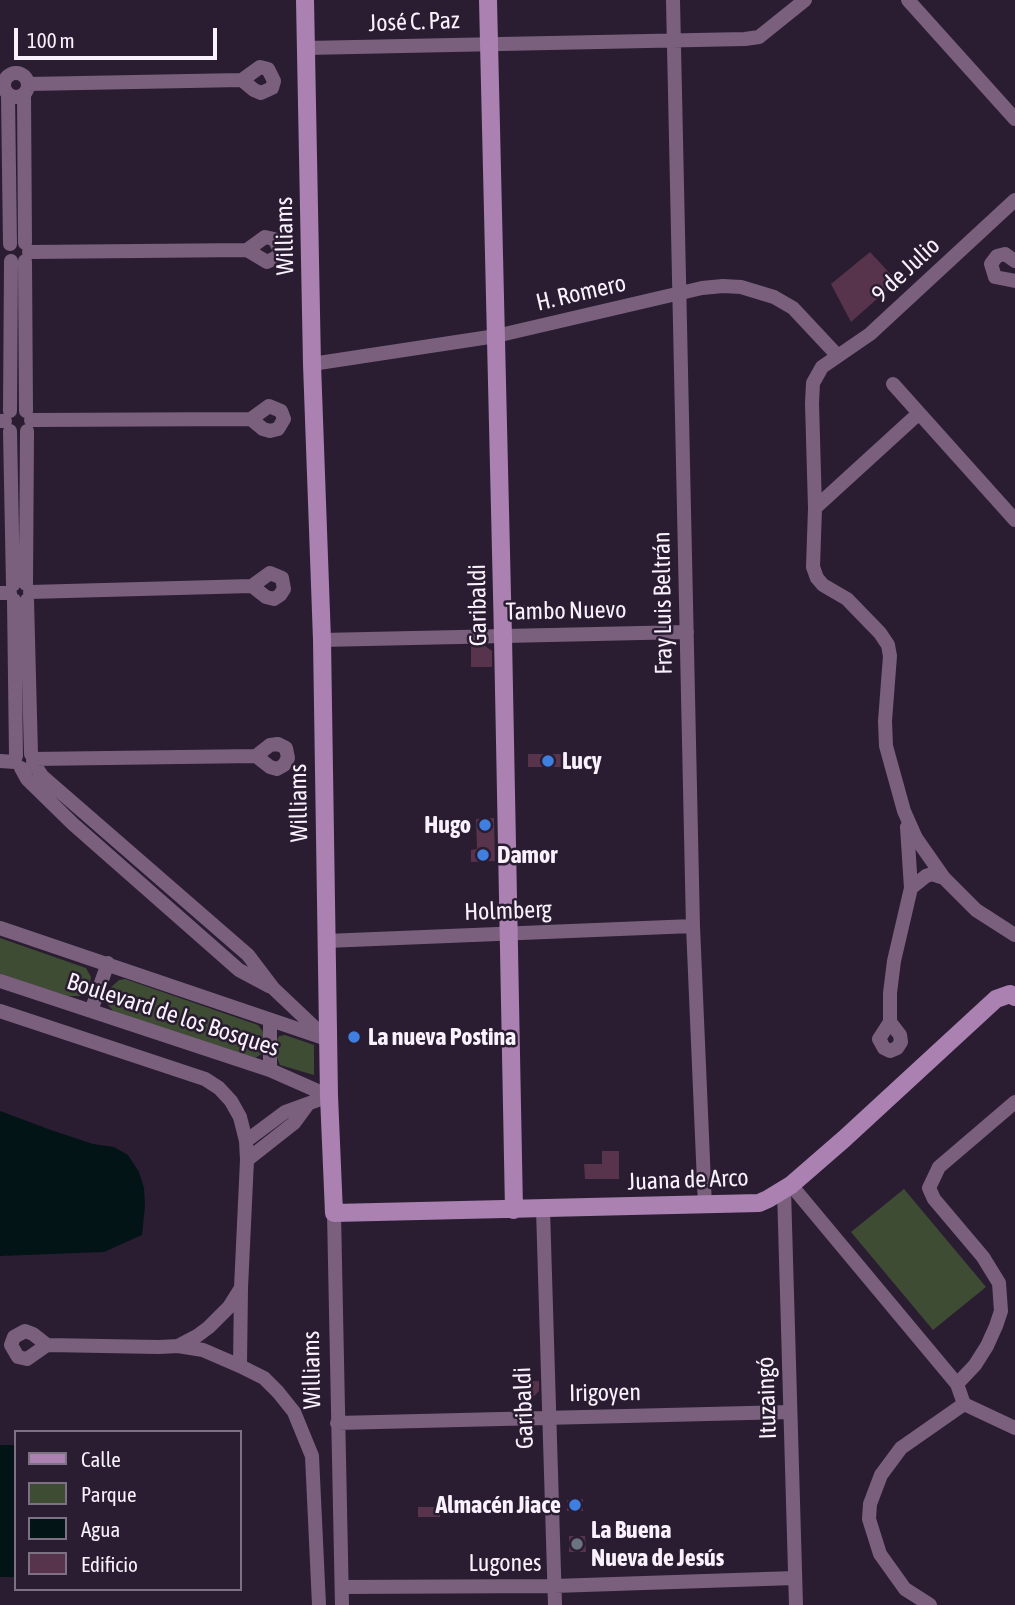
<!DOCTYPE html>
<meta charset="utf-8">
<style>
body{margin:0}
#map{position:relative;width:1015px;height:1605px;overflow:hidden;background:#2a1d32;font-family:"Asap Condensed",sans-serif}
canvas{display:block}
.legend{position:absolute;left:14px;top:1430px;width:228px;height:161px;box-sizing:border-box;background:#2a1d32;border:2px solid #7d7283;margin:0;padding:9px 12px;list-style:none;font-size:21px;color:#f9f2fd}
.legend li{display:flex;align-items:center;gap:14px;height:35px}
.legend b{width:35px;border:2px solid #7d7283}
.scale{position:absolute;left:14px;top:28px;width:203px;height:32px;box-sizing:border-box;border:4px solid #f9f2fd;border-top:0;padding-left:9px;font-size:21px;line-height:24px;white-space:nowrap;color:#f9f2fd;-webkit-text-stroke:5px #2a1d32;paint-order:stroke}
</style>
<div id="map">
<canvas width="1015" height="1605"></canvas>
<ul class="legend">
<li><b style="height:9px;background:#ab81b1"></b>Calle</li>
<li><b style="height:19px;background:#3e4c34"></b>Parque</li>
<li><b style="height:19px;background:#031417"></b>Agua</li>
<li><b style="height:19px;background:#57334c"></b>Edificio</li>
</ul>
<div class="scale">100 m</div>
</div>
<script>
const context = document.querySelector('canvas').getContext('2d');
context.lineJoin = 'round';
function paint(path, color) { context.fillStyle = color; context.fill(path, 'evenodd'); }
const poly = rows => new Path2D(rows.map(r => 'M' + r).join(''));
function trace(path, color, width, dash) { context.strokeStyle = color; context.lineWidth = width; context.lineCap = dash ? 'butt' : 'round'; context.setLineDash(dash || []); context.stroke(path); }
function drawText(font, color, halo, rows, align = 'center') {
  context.font = font + ' "Asap Condensed",sans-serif'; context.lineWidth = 5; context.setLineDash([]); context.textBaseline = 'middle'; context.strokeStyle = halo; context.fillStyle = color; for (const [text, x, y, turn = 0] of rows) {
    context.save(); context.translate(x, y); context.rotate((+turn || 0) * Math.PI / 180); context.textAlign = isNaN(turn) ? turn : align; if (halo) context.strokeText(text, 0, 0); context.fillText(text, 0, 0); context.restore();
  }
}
paint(poly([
 [0,938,86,968,91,977,89,990,80,996,68,996,0,974],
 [125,979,258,1025,264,1033,263,1053,255,1058,114,1012,108,1005,109,989,119,980],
 [285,1035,314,1045,314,1075,280,1065,275,1052,277,1040,279,1036],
 [904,1189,986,1287,933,1330,851,1232]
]), '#3e4c34');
paint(poly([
 [0,1111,51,1130,93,1144,114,1147,128,1155,139,1172,144,1188,145,1206,142,1235,104,1252,0,1256],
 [0,1445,16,1445,16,1577,0,1577]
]), '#031417');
paint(poly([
 [870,252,897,281,851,322,831,284],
 [517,605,535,605,535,617,517,616],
 [471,646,485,646,492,651,492,667,471,667],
 [528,754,569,754,569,767,528,767],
 [494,818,495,861,471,862,471,850,477,849,476,819],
 [602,1151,619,1151,619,1179,585,1179,584,1164,602,1164],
 [539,1381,539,1391,534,1396,523,1397,522,1382],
 [583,1499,583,1511,567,1511,567,1500],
 [418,1507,440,1507,440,1517,418,1517],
 [569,1536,585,1536,586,1552,569,1552]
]), '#57334c');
trace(poly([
 [673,0,693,926,705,1206],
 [908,0,1015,119],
 [306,48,745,39,759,37,805,0],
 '4 85a12 12 0 1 1 24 0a12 12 0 1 1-24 0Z',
 [28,84,242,80,260,67,268,69,274,81,272,88,261,93,254,90,242,80],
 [24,94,25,243],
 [8,95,10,244],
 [1015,200,870,334,822,367,813,383,812,403,815,508,813,567,817,578,823,585,847,599,880,633,888,645,890,656,885,721,886,746,904,811,916,838,944,878,976,910,1015,935],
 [29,252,247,250,265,237,274,239,280,250,277,257,267,262,247,250],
 [25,261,26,411],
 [1015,261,1005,254,997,256,991,264,995,277,1015,281],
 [312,364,496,336,702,288,723,286,741,287,774,297,793,308,837,355],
 [893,384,1015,520],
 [10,411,11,261],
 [31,420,251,419,269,406,281,411,284,419,278,429,270,431,263,429,251,419],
 [0,421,5,421],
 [10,431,13,585],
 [815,508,918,414],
 [26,584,27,431],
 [30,592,252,586,270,573,282,578,284,589,280,595,274,599,266,597,252,586],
 [0,593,10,593],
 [14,600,16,756],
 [27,600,31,754],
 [322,640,687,632],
 [33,759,256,756,270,767,277,769,284,765,288,758,286,748,278,744,270,745,256,756],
 [0,761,15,762],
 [33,762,42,776,248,955,273,988,328,1040],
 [21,768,27,779,73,824,239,970,269,986],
 [907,827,911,888],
 [0,928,324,1038],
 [326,941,693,926],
 [0,981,270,1070,329,1096],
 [0,1011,205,1079,219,1088,231,1101,240,1117,246,1141,247,1160,241,1288,240,1366,264,1378,278,1392,294,1412,312,1456,319,1605],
 [91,1011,108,963],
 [270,1020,270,1070],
 [890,1022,879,1039,884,1048,890,1051,897,1048,901,1042,900,1035,890,1022,890,993,894,961,911,888,926,876,932,874,944,878],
 [246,1141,285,1112,329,1096],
 [247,1160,294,1123,308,1104],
 [791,1185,957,1384,964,1404],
 [784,1190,796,1605],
 [543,1209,555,1605],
 [334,1213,342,1605],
 [47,1345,27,1359,18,1357,11,1345,14,1337,25,1331,33,1334,47,1345,159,1347,178,1346,197,1336,209,1327,229,1307,241,1288],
 [178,1346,203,1350,240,1366],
 [957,1384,975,1365,987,1346,996,1326,1001,1311,999,1283,983,1257,934,1199,929,1188,939,1167,1015,1102],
 [337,1423,790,1412],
 [342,1587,554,1586,795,1578],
 [930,1605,905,1589,880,1554,869,1519,870,1504,881,1475,901,1448,964,1404,1015,1428]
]), '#7a607d', 14);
trace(poly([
 [305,0,312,364,322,640,329,1096,334,1213,759,1203,768,1199,791,1185,844,1139,996,999,1010,994,1015,997],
 [488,0,503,637,514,1210]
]), '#ab81b1', 18);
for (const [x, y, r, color] of [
 [548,761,7,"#3f7fe0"],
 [485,825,7,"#3f7fe0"],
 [483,855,7,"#3f7fe0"],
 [354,1037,7,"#3f7fe0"],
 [575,1505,7,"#3f7fe0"],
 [577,1544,7,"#6b7280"]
]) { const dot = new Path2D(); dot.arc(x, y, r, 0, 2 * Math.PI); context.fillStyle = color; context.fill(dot); trace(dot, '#2a1d32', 2.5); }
drawText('24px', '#f9f2fd', '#2a1d32', [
 ["José C. Paz",414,22,-2],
 ["Williams",285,236,-91],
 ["9 de Julio",906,270,-43],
 ["H. Romero",581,293,-13],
 ["Fray Luis Beltrán",663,603,-91],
 ["Garibaldi",478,605,-91],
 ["Tambo Nuevo",566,611,-1],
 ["Williams",299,803,-91],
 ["Holmberg",508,911,-2],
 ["Boulevard de los Bosques",173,1015,18],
 ["Juana de Arco",688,1180,-2],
 ["Williams",312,1370,-91],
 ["Irigoyen",605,1393,-1],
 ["Ituzaingó",767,1398,-92],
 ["Garibaldi",524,1408,-92],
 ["Lugones",505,1563]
]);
drawText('bold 24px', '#f9f2fd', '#2a1d32', [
 ["Lucy",562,761],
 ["Hugo",471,825,"right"],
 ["Damor",497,855],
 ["La nueva Postina",368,1037],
 ["Almacén Jiace",561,1505,"right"],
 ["La Buena",591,1530],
 ["Nueva de Jesús",591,1558]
], 'left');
</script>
